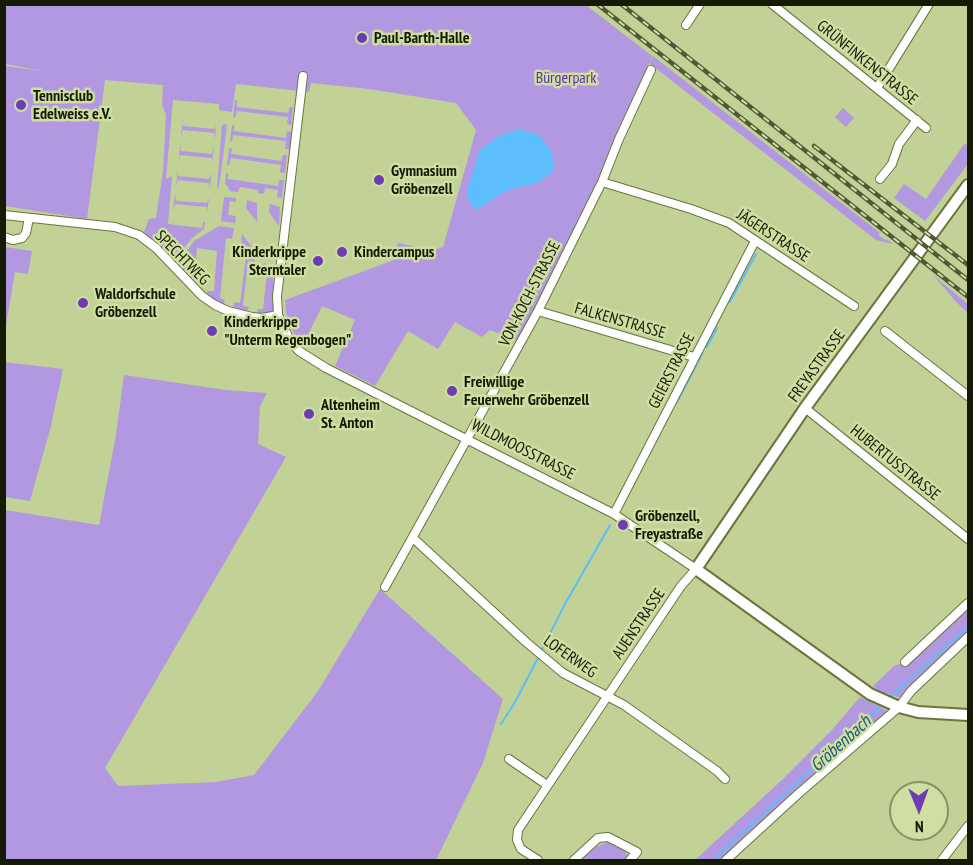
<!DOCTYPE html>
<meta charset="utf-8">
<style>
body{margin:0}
#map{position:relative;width:973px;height:865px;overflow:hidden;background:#c2d195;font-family:"PT Sans Narrow",sans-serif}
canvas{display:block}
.frame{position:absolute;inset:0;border:6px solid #151a04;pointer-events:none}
.north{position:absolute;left:889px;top:781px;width:60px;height:60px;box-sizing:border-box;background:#cfdea2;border:2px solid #859063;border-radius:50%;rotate:179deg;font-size:16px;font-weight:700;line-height:24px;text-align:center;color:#151a04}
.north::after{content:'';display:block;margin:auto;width:21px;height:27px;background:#6f3bb1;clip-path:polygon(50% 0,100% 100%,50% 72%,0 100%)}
</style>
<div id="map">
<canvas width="973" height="865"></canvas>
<div class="frame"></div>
<div class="north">N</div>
</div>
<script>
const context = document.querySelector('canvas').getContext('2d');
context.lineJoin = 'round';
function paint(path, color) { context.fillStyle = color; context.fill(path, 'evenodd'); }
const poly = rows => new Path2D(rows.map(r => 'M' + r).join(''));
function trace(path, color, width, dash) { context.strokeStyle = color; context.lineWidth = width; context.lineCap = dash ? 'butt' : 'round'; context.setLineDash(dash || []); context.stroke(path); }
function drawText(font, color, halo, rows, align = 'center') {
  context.font = font + ' "PT Sans Narrow",sans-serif'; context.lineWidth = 5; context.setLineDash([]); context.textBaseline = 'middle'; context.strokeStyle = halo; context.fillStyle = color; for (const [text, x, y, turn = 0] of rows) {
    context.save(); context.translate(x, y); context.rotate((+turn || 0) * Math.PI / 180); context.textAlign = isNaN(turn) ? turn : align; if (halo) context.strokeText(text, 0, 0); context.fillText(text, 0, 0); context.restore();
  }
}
paint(poly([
 [4,5,586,5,652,56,650,62,653,56,880,233,878,235,884,239,888,240,893,244,876,240,649,63,600,180,534,315,519,341,490,330,482,337,455,322,438,349,408,331,375,386,335,366,355,320,322,306,302,347,287,321,285,300,394,260,398,243,432,250,443,247,476,130,456,103,369,89,311,83,309,92,236,84,232,112,219,110,219,104,173,100,166,179,172,176,168,224,202,228,203,222,205,222,204,229,192,238,176,258,171,259,144,232,149,219,156,218,163,171,166,115,162,105,163,85,105,80,87,219,5,206,5,66,42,71,5,64],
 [235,100,237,100,237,107,288,113,290,107,293,107,291,125,287,124,288,117,237,111,235,118,233,117],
 [843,108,854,118,846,127,835,117],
 [183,120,183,126,215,129,216,123,215,139,214,133,183,130,181,136],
 [226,124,227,126,219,187,217,188,222,125],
 [234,124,234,131,286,138,287,131,292,132,290,149,285,149,286,141,233,135,232,142,230,140,232,126],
 [965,143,968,146,968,164,925,221,894,198,904,184,926,199],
 [180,144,181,151,212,154,214,147,212,164,212,158,180,155,179,161],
 [229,148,232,148,231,154,281,161,283,155,287,155,285,173,280,172,281,165,231,158,229,165,227,165],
 [178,169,178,176,209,179,211,173,210,189,209,183,178,180,176,186],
 [226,173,228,173,228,179,278,186,279,180,284,180,282,198,277,197,278,190,265,188,264,194,258,193,258,190,240,187,238,192,230,191,225,183],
 [175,194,176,201,207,203,209,197,207,213,207,207,175,204,173,210],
 [224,197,236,198,236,202,230,201,228,215,236,216,235,223,221,221],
 [247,200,257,203,257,222,246,208],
 [270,204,280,207,279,226,269,212],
 [219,226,234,228,232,239,226,238,220,298,225,300,223,306,207,297,207,291,214,291,217,251,197,248,194,286,201,289,201,294,193,287,178,268,178,264,194,241],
 [242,234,256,252,254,262,248,261,243,306,249,307,246,314,233,311,234,302,240,303,247,249,241,247],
 [5,247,32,251,28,274,15,272,5,331],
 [265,263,273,274,273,310,269,314,257,315,258,309,263,309,267,274,261,273,262,265],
 [933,275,968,304,968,313,956,302],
 [4,362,63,369,51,426,30,501,5,497],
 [124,375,226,390,267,393,260,406,258,444,286,457,105,768,118,786,216,782,254,775,318,691,380,589,503,699,483,763,436,860,5,860,5,510,99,525,116,435],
 [968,607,968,635,901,698,879,691,873,686,894,666,905,662],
 [860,697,888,711,722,860,695,860,783,779,831,731],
 [607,842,622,849,628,855,628,860,581,860,596,847]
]), '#b298e1');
paint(poly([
 [518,129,539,135,552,152,554,171,537,183,508,190,497,196,477,210,470,204,467,191,480,150,499,136]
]), '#5cbdfb');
trace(poly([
 [730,302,756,254],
 [707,347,717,328],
 [677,402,702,354],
 [660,433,668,418],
 [541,651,565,604,610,525],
 [890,697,968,627],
 [501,724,514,704,539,656],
 [713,860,884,703]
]), '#5cbdfb', 2);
const street = poly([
 [772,4,926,128],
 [686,25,700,4],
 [303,76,277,296,278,315,291,343,299,351,326,368,614,514,696,569,681,586,518,830,517,840,521,849,538,860],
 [877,88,929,4],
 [880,179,892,164,899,144,917,120],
 [602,182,691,209,729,223,854,306],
 [4,215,115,227,139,235,156,248,202,296,215,305,228,311,252,317,262,318,278,315],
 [4,237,13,240,22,238,26,233,29,218],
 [538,311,694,357],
 [885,331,968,396],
 [805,408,968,539],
 [614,514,755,241],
 [413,538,526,642,563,673,624,705,717,771,725,779],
 [385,587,538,311,602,182,619,139,651,70],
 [905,662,968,603],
 [509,759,547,785],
 [574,860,598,838,608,837,637,852,630,860],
 [726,860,798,794,899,707,911,691,968,637],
 [942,860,968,826]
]);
const secondary = poly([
 [968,185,805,408,696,569,870,694,899,707,918,712,968,715]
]);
trace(street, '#69753d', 10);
trace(secondary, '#69753d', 14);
trace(street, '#fff', 8);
trace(secondary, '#fff', 10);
const rail = poly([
 [597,4,968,297],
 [621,4,968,280],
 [814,146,968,265]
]);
trace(rail, '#505835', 4.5);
trace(rail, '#cfdea2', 2, [7]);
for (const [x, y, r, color] of [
 [362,38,6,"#6f3bb1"],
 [21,105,6,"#6f3bb1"],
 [379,180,6,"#6f3bb1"],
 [342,252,6,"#6f3bb1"],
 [318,261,6,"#6f3bb1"],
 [83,303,6,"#6f3bb1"],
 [212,331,6,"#6f3bb1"],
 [452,391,6,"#6f3bb1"],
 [309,414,6,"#6f3bb1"],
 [623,525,6,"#6f3bb1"]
]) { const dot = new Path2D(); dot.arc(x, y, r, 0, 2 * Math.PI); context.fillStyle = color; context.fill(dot); trace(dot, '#cfdea2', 2); }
drawText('bold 16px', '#151a04', '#cfdea2', [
 ["Paul-Barth-Halle",374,38],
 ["Tennisclub",33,96],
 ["Edelweiss e.V.",33,114],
 ["Gymnasium",391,171],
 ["Gröbenzell",391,189],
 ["Kinderkrippe",306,252,"right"],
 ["Sterntaler",306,270,"right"],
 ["Kindercampus",354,252],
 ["Waldorfschule",95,294],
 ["Gröbenzell",95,312],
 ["Kinderkrippe",224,322],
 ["\"Unterm Regenbogen\"",224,340],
 ["Freiwillige",464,382],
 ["Feuerwehr Gröbenzell",464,400],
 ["Altenheim",321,405],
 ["St. Anton",321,423],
 ["Gröbenzell,",635,516],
 ["Freyastraße",635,534]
], 'left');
drawText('16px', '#151a04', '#cfdea2', [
 ["GRÜNFINKENSTRASSE",867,63,39],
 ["JÄGERSTRASSE",773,236,33],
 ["SPECHTWEG",182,258,45],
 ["VON-KOCH-STRASSE",530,294,-63],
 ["FALKENSTRASSE",620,321,16],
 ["FREYASTRASSE",817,366,-54],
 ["GEIERSTRASSE",672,371,-63],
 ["WILDMOOSSTRASSE",523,450,27],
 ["HUBERTUSSTRASSE",895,463,39],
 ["AUENSTRASSE",639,624,-56],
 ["LOFERWEG",570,657,35]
]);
drawText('16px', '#662baa', '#cfdea2', [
 ["Bürgerpark",566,78]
]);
drawText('italic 18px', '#215474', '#cfdea2', [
 ["Gröbenbach",841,744,-42]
]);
</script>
